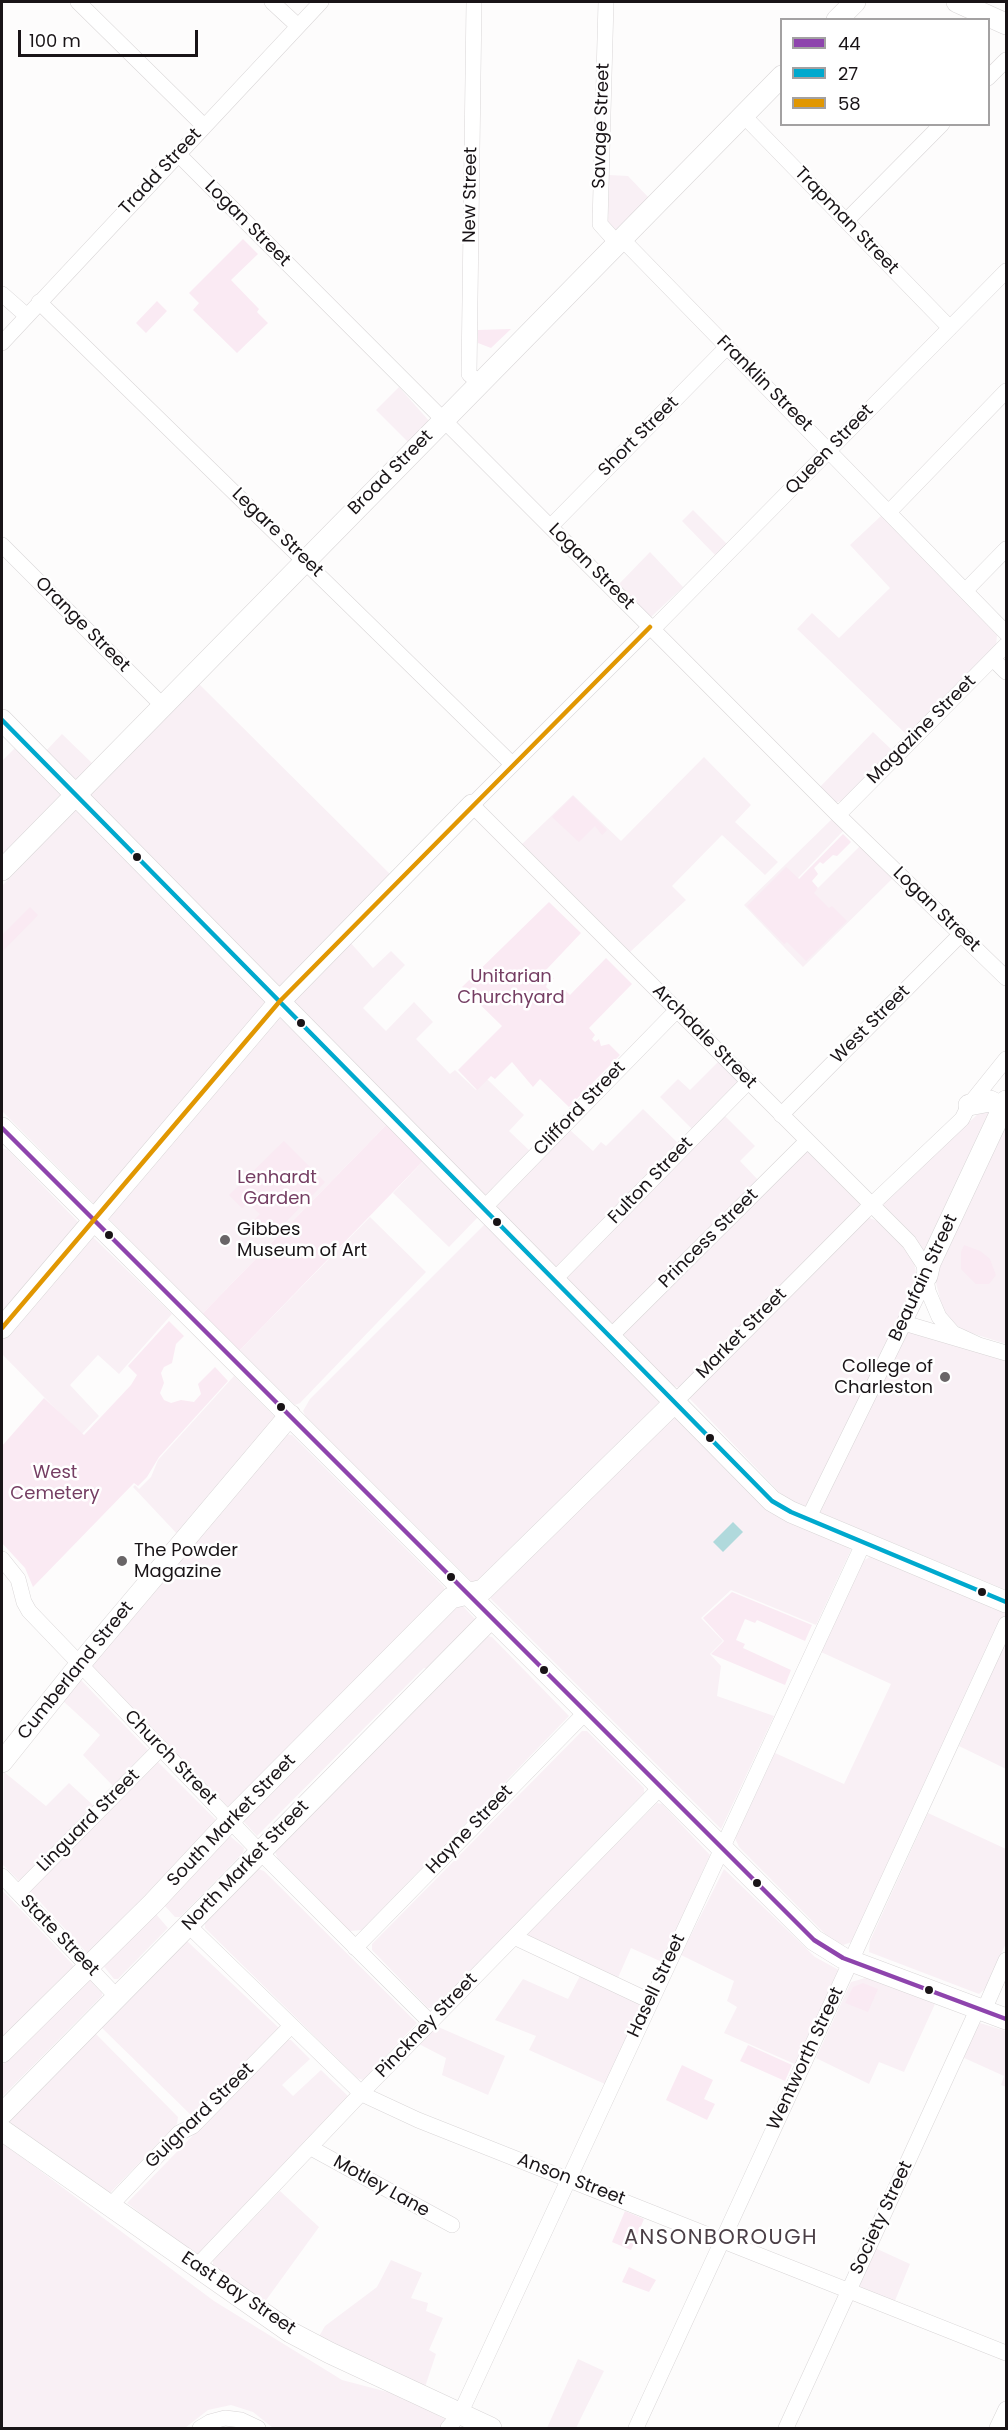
<!DOCTYPE html>
<style>
body{margin:0}
#map{position:relative;width:1008px;height:2430px;overflow:hidden;background:#fdfcfc;font-family:Poppins,sans-serif}
canvas{display:block}
.frame{position:absolute;inset:0;border:3px solid #191417;pointer-events:none}
.legend{position:absolute;left:780px;top:18px;width:210px;height:108px;box-sizing:border-box;background:#fff;border:2px solid #a3a1a2;margin:0;padding:8px 10px;list-style:none;font-size:18px;color:#191417}
.legend li{display:flex;align-items:center;gap:12px;height:30px}
.legend b{width:30px;border:2px solid #a3a1a2}
.scale{position:absolute;left:18px;top:30px;width:180px;height:27px;box-sizing:border-box;border:3px solid #191417;border-top:0;padding-left:8px;font-size:18px;line-height:21px;white-space:nowrap;color:#191417;-webkit-text-stroke:4px #fff;paint-order:stroke}
</style>
<div id="map">
<canvas width="1008" height="2430"></canvas>
<div class="frame"></div>
<ul class="legend">
<li><b style="height:8px;background:#8e44ad"></b>44</li>
<li><b style="height:8px;background:#00a9ce"></b>27</li>
<li><b style="height:8px;background:#e19702"></b>58</li>
</ul>
<div class="scale">100 m</div>
</div>
<script>
const context = document.querySelector('canvas').getContext('2d');
context.lineJoin = 'round';
function paint(path, color) { context.fillStyle = color; context.fill(path, 'evenodd'); }
const poly = rows => new Path2D(rows.map(r => 'M' + r).join(''));
function trace(path, color, width, dash) { context.strokeStyle = color; context.lineWidth = width; context.lineCap = dash ? 'butt' : 'round'; context.setLineDash(dash || []); context.stroke(path); }
function drawText(font, color, halo, rows, align = 'center') {
  context.font = font + ' Poppins,sans-serif'; context.lineWidth = 5; context.setLineDash([]); context.textBaseline = 'middle'; context.strokeStyle = halo; context.fillStyle = color; for (const [text, x, y, turn = 0] of rows) {
    context.save(); context.translate(x, y); context.rotate((+turn || 0) * Math.PI / 180); context.textAlign = isNaN(turn) ? turn : align; if (halo) context.strokeText(text, 0, 0); context.fillText(text, 0, 0); context.restore();
  }
}
paint(poly([
 [609,175,628,176,649,198,614,232,608,227],
 [399,387,430,422,409,443,376,410],
 [693,510,727,544,715,555,682,521],
 [882,515,997,635,996,647,908,736,797,629,812,613,839,638,890,588,850,545],
 [650,552,683,587,651,617,618,585],
 [199,684,395,879,281,990,90,795],
 [873,732,893,751,844,800,835,803,819,788],
 [62,734,93,764,76,781,43,754],
 [19,744,63,794,2,855,2,761],
 [704,757,751,805,735,822,778,862,765,875,722,835,672,886,686,900,629,953,520,846,573,795,621,841],
 [77,808,268,1000,97,1207,2,1111,2,886],
 [832,819,844,830,798,878,813,893,860,846,893,878,803,967,744,905],
 [349,941,373,968,391,951,405,965,363,1008,386,1031,414,1002,433,1022,416,1039,450,1074,455,1070,476,1090,487,1079,524,1115,509,1131,532,1153,483,1198,297,1010,293,999],
 [280,1014,390,1121,202,1314,107,1217],
 [719,1061,739,1081,695,1132,660,1097,678,1079,690,1090],
 [643,1109,681,1146,558,1270,497,1208,498,1203,570,1130,593,1151,601,1142,606,1146],
 [990,1110,927,1252,923,1251,884,1207,884,1201,979,1113],
 [724,1115,755,1146,740,1161,761,1183,613,1324,567,1279,567,1275],
 [1006,1126,1006,1344,968,1332,956,1325,943,1310,936,1283,937,1273],
 [2,1148,8,1150,81,1225,2,1320],
 [809,1151,862,1206,683,1388,672,1386,622,1333,799,1152],
 [426,1158,479,1216,449,1247,393,1193],
 [370,1217,426,1272,300,1403,295,1405,239,1351],
 [867,1217,880,1222,913,1257,918,1283,806,1508,785,1498,688,1397],
 [486,1223,663,1401,474,1584,306,1417,303,1411,310,1399],
 [93,1237,172,1314,119,1374,98,1355,70,1385,99,1416,81,1435,2,1354,2,1338],
 [910,1331,1006,1359,1006,1590,821,1513,818,1508,906,1333],
 [234,1376,276,1418,180,1537,133,1487,135,1485,139,1489,151,1477,158,1460],
 [673,1416,682,1418,851,1550,816,1625,731,1590,701,1618,723,1641,710,1654,721,1666,717,1696,774,1716,721,1829,490,1598],
 [286,1434,292,1435,444,1587,445,1592,228,1807,93,1668,91,1661],
 [873,1555,1005,1611,1005,1616,855,1941,843,1945,828,1937,739,1847,735,1838,775,1753,844,1784,891,1684,821,1652,863,1561],
 [460,1603,475,1619,428,1669,424,1668,257,1836,243,1821],
 [488,1636,492,1637,569,1716,362,1930,350,1931,278,1859,275,1852],
 [1006,1641,1006,1769,959,1746],
 [81,1680,148,1750,113,1786,83,1755,100,1735,62,1700],
 [582,1731,587,1731,644,1788,644,1793,434,2008,428,2008,372,1950,372,1944],
 [158,1762,221,1825,88,1954,30,1891],
 [4,1772,46,1806,69,1783,94,1806,19,1881,2,1864],
 [657,1803,662,1804,710,1855,662,1962,631,1948,617,1980,529,1936,527,1933],
 [928,1813,1006,1849,1006,1943,986,1988,979,1994,869,1952,870,1941],
 [230,1836,244,1848,243,1853,180,1917,175,1917,164,1905],
 [258,1869,264,1871,417,2023,363,2080,357,2078,205,1928,205,1923],
 [724,1869,815,1957,839,1970,797,2065,724,2033,737,2007,727,2001,734,1981,681,1955],
 [2,1890,74,1966,2,2042],
 [155,1913,168,1928,118,1979,114,1979,102,1964],
 [187,1941,280,2029,194,2118,102,2028],
 [581,1974,642,2005,605,2084,529,2050,536,2036,495,2020,523,1979,568,1999],
 [869,1977,935,2004,904,2072,879,2062,869,2084,816,2058,851,1982],
 [85,1980,90,1980,102,1993,102,1996,2,2097,2,2065],
 [980,2023,1006,2031,1006,2087,1001,2085,1004,2076,962,2057],
 [436,2026,505,2056,488,2095,442,2075,446,2058,419,2044],
 [96,2034,178,2117,177,2124,110,2193,11,2124,10,2121],
 [286,2040,291,2040,310,2059,282,2085,293,2096,321,2070,348,2096,198,2257,127,2203],
 [2,2142,214,2301,342,2380,399,2395,445,2419,441,2428,273,2428,253,2412,231,2405,208,2410,185,2428,2,2428],
 [280,2191,319,2227,264,2303,213,2265,213,2260],
 [875,2248,910,2264,894,2303,861,2288,858,2283],
 [391,2260,422,2273,411,2298,428,2303,426,2311,443,2318,429,2350,436,2354,425,2387,318,2338,325,2326,377,2287],
 [578,2359,604,2371,576,2428,547,2428]
]), '#f9f0f5');
paint(poly([
 [243,239,258,254,231,280,259,309,257,312,268,323,237,353,193,310,199,303,189,293],
 [157,301,167,311,146,333,136,323],
 [511,329,491,348,478,343,478,330],
 [573,796,607,830,602,835,595,826,579,842,552,817],
 [843,834,851,842,837,856,833,855,823,864,820,862,814,868,818,874,812,881,818,888,814,893,829,908,832,906,847,921,806,961,787,942,784,944,747,906,786,867,799,879],
 [549,902,581,933,546,970,554,979,549,978,546,987,557,997,565,990,570,995,606,958,632,984,589,1028,595,1035,592,1039,595,1042,599,1039,601,1046,609,1044,620,1055,569,1107,540,1079,533,1087,512,1062,495,1079,491,1076,477,1090,458,1070,502,1026,462,987],
 [30,907,38,915,2,952,2,935],
 [390,1121,426,1158,239,1351,202,1314],
 [284,1141,325,1182,271,1237,254,1220,260,1214,248,1203,242,1208,229,1195],
 [964,1245,980,1251,990,1259,996,1275,989,1284,976,1284,961,1269,961,1252],
 [169,1321,184,1336,176,1344,172,1363,164,1367,161,1373,164,1383,160,1393,164,1400,171,1403,181,1400,194,1402,201,1394,198,1384,215,1367,228,1381,159,1457,147,1477,138,1486,134,1483,33,1587,25,1568,2,1543,2,1446,44,1398,84,1435,131,1385,137,1375,128,1366],
 [732,1592,812,1625,805,1641,757,1620,755,1623,745,1619,736,1640,745,1644,743,1648,791,1670,785,1685,711,1654,724,1641,703,1618],
 [863,1983,878,1989,868,2012,845,2003,853,1987],
 [748,2045,792,2065,785,2081,740,2061],
 [682,2065,713,2080,704,2099,715,2104,707,2120,666,2100],
 [625,2211,644,2219,631,2250,612,2242],
 [629,2267,656,2280,649,2292,622,2282]
]), '#faeaf3');
paint(poly([
 [733,1522,743,1532,723,1552,713,1542]
]), '#b0d9dc');
const street = poly([
 [78,2,204,126],
 [272,2,298,26],
 [474,2,469,374,479,383],
 [606,2,600,224,617,243],
 [988,78,1006,60],
 [743,115,950,328],
 [178,154,838,815,1006,978],
 [846,221,942,124],
 [622,239,1006,633],
 [2,294,27,316],
 [39,302,512,764],
 [2,343,321,2],
 [889,512,1006,391],
 [551,526,727,347],
 [2,545,162,705],
 [966,590,1006,549],
 [650,627,472,805,909,1242,924,1265,928,1291,939,1317,953,1333,979,1345],
 [653,629,1006,271],
 [993,659,1006,672],
 [838,815,1006,645],
 [781,1115,961,934],
 [483,1209,677,1010],
 [554,1280,748,1082],
 [904,1323,1006,1353],
 [610,1337,807,1141],
 [675,1402,865,1211,962,1119,969,1105,1006,1059],
 [808,1519,927,1276],
 [2,1559,18,1579,24,1602,29,1611,260,1852,430,2022],
 [2,1876,117,1997],
 [18,1893,161,1748],
 [188,1925,362,2094,418,2120,1006,2353],
 [514,1937,650,2001],
 [355,1948,585,1713],
 [984,2010,1006,1960],
 [311,2148,452,2225],
 [110,2206,179,2133,193,2126,291,2026],
 [197,2266,370,2084,660,1788],
 [200,2428,210,2422,225,2418,241,2420,258,2428],
 [448,2428,460,2414,864,1542],
 [636,2428,1006,1624],
 [786,2428,978,2008],
 [997,2428,1006,2409]
]);
const secondary = poly([
 [957,2,1006,24],
 [837,20,855,2],
 [2,720,772,1501,791,1512,1006,1602],
 [2,870,782,76],
 [969,1105,990,1101,998,1105,1002,1112],
 [2,1128,814,1940,843,1958,1006,2019],
 [927,1276,930,1263,1006,1101],
 [2,1328,280,1001,472,805],
 [2,1762,86,1657,290,1415],
 [2,2052,153,1903,237,1813,451,1598,483,1590,675,1402],
 [2,2114,490,1619],
 [2,2130,290,2332,330,2353,491,2428]
]);
trace(street, '#d9d6d7', 16);
trace(secondary, '#d9d6d7', 22);
trace(street, '#fff', 15);
trace(secondary, '#fff', 21);
trace(poly([
 [2,1128,814,1940,843,1958,1006,2019]
]), '#8e44ad', 4.5);
trace(poly([
 [2,720,772,1501,791,1512,1006,1602]
]), '#00a9ce', 4.5);
trace(poly([
 [2,1328,280,1001,650,627]
]), '#e19702', 4.5);
for (const [x, y, r, color] of [
 [137,857,5,"#191417"],
 [301,1023,5,"#191417"],
 [497,1222,5,"#191417"],
 [109,1235,5,"#191417"],
 [225,1240,6,"#696567"],
 [945,1377,6,"#696567"],
 [281,1407,5,"#191417"],
 [710,1438,5,"#191417"],
 [122,1561,6,"#696567"],
 [451,1577,5,"#191417"],
 [982,1592,5,"#191417"],
 [544,1670,5,"#191417"],
 [757,1883,5,"#191417"],
 [929,1990,5,"#191417"]
]) { const dot = new Path2D(); dot.arc(x, y, r, 0, 2 * Math.PI); context.fillStyle = color; context.fill(dot); trace(dot, '#fff', 2); }
drawText('18px', '#191417', '#fff', [
 ["Savage Street",602,126,-88],
 ["Tradd Street",161,172,-47],
 ["New Street",471,195,-89],
 ["Trapman Street",846,221,46],
 ["Logan Street",247,224,45],
 ["Franklin Street",764,384,45],
 ["Short Street",639,437,-45],
 ["Queen Street",830,450,-46],
 ["Broad Street",391,473,-45],
 ["Legare Street",277,533,44],
 ["Logan Street",591,567,45],
 ["Orange Street",82,625,45],
 ["Magazine Street",922,730,-45],
 ["Logan Street",936,910,44],
 ["West Street",871,1025,-45],
 ["Archdale Street",704,1037,45],
 ["Clifford Street",580,1109,-46],
 ["Fulton Street",651,1181,-46],
 ["Princess Street",709,1239,-45],
 ["Beaufain Street",924,1278,-65],
 ["Market Street",742,1334,-45],
 ["Cumberland Street",76,1671,-51],
 ["Church Street",170,1758,46],
 ["Linguard Street",89,1821,-45],
 ["South Market Street",232,1821,-46],
 ["Hayne Street",470,1830,-46],
 ["North Market Street",246,1866,-46],
 ["State Street",59,1936,46],
 ["Hasell Street",657,1986,-65],
 ["Pinckney Street",427,2026,-46],
 ["Wentworth Street",806,2059,-65],
 ["Guignard Street",200,2116,-44],
 ["Anson Street",571,2180,21],
 ["Motley Lane",381,2187,29],
 ["Society Street",882,2218,-65],
 ["East Bay Street",238,2294,34]
]);
drawText('18px', '#753e63', '#fff', [
 ["Unitarian",511,977],
 ["Churchyard",511,998],
 ["Lenhardt",277,1178],
 ["Garden",277,1199],
 ["West",55,1473],
 ["Cemetery",55,1494]
]);
drawText('18px', '#191417', '#fff', [
 ["Gibbes",237,1230],
 ["Museum of Art",237,1251],
 ["College of",933,1367,"right"],
 ["Charleston",933,1388,"right"],
 ["The Powder",134,1551],
 ["Magazine",134,1572]
], 'left');
context.letterSpacing = '1.5px';
drawText('21px', '#4b3f46', '#fff', [
 ["ANSONBOROUGH",721,2239]
]);
context.letterSpacing = '0px';
</script>
